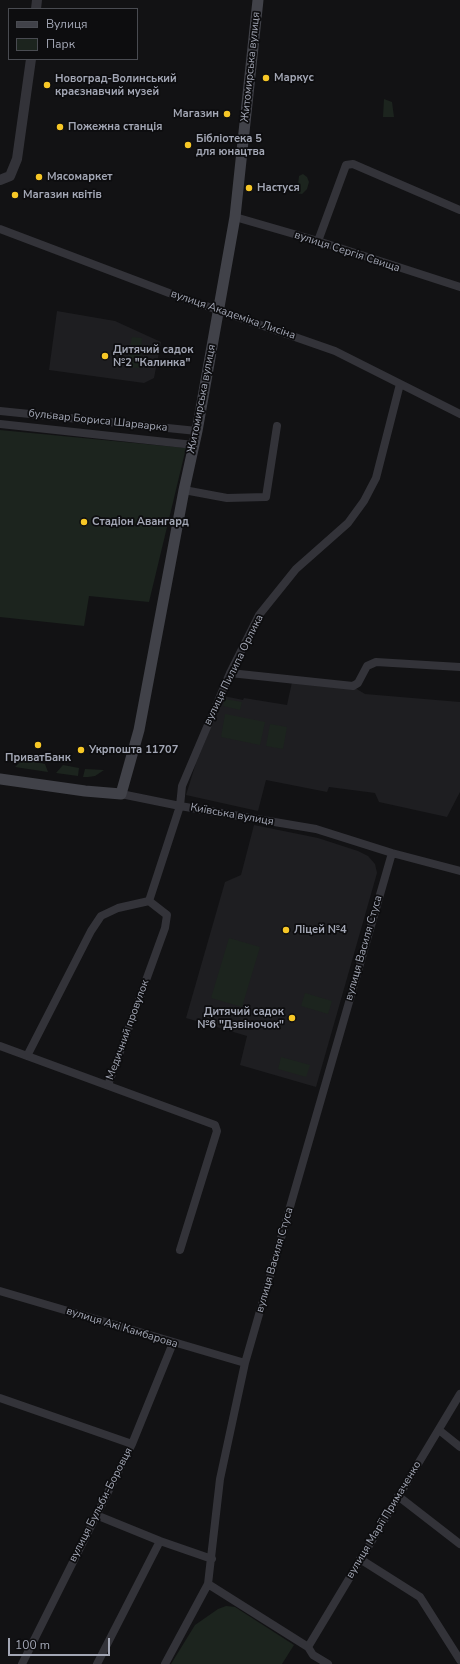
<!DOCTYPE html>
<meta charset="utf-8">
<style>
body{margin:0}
#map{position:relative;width:460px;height:1664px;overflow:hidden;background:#121214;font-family:"Nunito Sans",sans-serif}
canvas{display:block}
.legend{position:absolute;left:8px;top:8px;width:130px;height:52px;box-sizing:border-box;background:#0d0d0f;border:1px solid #494b51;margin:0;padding:5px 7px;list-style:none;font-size:12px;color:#a3a7b5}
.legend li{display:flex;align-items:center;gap:8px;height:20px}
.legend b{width:20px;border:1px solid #494b51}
.scale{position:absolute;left:8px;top:1638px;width:102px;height:18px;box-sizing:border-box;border:2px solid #a3a7b5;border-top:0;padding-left:5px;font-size:12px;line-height:14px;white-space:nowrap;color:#a3a7b5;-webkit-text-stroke:3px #0d0d0f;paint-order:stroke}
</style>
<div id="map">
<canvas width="460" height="1664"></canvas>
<ul class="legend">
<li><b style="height:5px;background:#414249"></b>Вулиця</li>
<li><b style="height:11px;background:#1c241e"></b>Парк</li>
</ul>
<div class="scale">100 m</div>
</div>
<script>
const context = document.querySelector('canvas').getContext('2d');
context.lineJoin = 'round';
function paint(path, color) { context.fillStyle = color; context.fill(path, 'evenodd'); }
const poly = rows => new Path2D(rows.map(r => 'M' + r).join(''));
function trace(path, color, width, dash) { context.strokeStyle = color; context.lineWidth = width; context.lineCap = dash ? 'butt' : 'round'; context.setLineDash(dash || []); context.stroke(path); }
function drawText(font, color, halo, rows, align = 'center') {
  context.font = font + ' "Nunito Sans",sans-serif'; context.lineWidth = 3.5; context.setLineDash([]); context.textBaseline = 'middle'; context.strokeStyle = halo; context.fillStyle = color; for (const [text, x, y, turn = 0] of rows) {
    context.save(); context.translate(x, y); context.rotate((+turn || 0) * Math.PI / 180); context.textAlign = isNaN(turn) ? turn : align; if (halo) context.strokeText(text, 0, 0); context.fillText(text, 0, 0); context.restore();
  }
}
paint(poly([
 [57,311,115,321,161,342,154,378,144,383,49,370],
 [292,682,355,688,365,694,460,702,460,792,447,817,379,802,375,793,329,787,327,792,266,780,258,811,186,795,196,763,224,696,243,700,244,698,287,705],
 [254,825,318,838,358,851,368,856,375,864,377,873,316,1087,240,1065,247,1036,186,1018,225,882,241,875]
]), '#1e1e21');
paint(poly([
 [384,99,392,102,394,117,383,117],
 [303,174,307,177,309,182,307,189,302,194,297,193,299,176],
 [132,337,142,338,141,349,130,347],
 [130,352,141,353,139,368,128,367],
 [0,430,186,448,149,602,89,596,84,626,0,617],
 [225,699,242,702,240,710,223,706],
 [225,714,265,722,260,745,221,737],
 [270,724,287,727,283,749,266,746],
 [25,760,45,764,48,772,15,767,21,761],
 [63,765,79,768,78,776,56,773],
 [85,769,104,770,95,776,88,777,83,777],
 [229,938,260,947,242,1007,211,998],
 [305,993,332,1001,328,1014,301,1006],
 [281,1057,310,1065,306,1077,278,1069],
 [226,1606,235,1607,294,1645,282,1664,171,1664,195,1625,218,1609]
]), '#1c241e');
trace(poly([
 [235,217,318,241,460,287],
 [0,229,169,293,335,351,460,414],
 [318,241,346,165,353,164,460,210],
 [0,411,197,431],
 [0,424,194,445],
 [184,490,227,498,266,497,277,426],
 [230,673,353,686,358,683,367,666,376,662,460,667],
 [121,794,180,806,316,829,392,853,460,871],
 [149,901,180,806,182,786,230,673,259,615,296,569,348,523,364,501,376,478,400,384],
 [0,1046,215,1125,217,1131,180,1250],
 [27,1056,91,931,101,916,118,908,149,901,167,915,165,928,108,1085],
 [0,1291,245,1363],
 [0,1398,132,1444],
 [439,1430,460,1447],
 [398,1496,460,1544],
 [96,1515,160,1541,212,1559],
 [360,1559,420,1597,460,1660],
 [208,1584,308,1647,313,1655,328,1664],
 [308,1647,460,1394],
 [22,1664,132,1444,173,1343],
 [97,1664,160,1541],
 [165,1664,208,1584,220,1479,245,1363,392,853]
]), '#333339', 8);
trace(poly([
 [36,9,37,0],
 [0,180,10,176,17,159,31,59]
]), '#333339', 10);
trace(poly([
 [0,779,85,791,121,794,139,730,184,490,197,431,235,217,258,0]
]), '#414249', 11);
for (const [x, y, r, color] of [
 [266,78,4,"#f7c726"],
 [47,85,4,"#f7c726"],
 [227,114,4,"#f7c726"],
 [60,127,4,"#f7c726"],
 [188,145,4,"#f7c726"],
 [39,177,4,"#f7c726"],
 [249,188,4,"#f7c726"],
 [15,195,4,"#f7c726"],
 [105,356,4,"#f7c726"],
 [84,522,4,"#f7c726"],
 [38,745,4,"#f7c726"],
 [81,750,4,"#f7c726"],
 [286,930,4,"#f7c726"],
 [292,1018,4,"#f7c726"]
]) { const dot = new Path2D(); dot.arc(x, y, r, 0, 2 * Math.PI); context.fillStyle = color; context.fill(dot); trace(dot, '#0d0d0f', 1.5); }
drawText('11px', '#a3a7b5', '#0d0d0f', [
 ["Житомирська вулиця",251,67,-84],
 ["вулиця Сергія Свища",347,252,18],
 ["вулиця Академіка Лисіна",233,315,19],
 ["Житомирська вулиця",202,399,-79],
 ["бульвар Бориса Шарварка",98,421,6],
 ["вулиця Пилипа Орлика",234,670,-64],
 ["Київська вулиця",232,815,10],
 ["вулиця Василя Стуса",364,948,-74],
 ["Медичний провулок",128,1030,-70],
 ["вулиця Василя Стуса",275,1260,-74],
 ["вулиця Акі Камбарова",122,1328,17],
 ["вулиця Бульби-Боровця",101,1505,-63],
 ["вулиця Марії Примаченко",384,1520,-59]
]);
drawText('bold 11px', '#a3a7b5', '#0d0d0f', [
 ["Маркус",274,78],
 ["Новоград-Волинський",55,79],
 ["краєзнавчий музей",55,92],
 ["Магазин",219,114,"right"],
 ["Пожежна станція",68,127],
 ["Бібліотека 5",196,139],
 ["для юнацтва",196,152],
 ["Мясомаркет",47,177],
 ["Настуся",257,188],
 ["Магазин квітів",23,195],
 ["Дитячий садок",113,350],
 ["№2 \"Калинка\"",113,363],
 ["Стадіон Авангард",92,522],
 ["Укрпошта 11707",89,750],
 ["ПриватБанк",38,758,"center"],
 ["Ліцей №4",294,930],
 ["Дитячий садок",284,1012,"right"],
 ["№6 \"Дзвіночок\"",284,1025,"right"]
], 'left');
</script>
